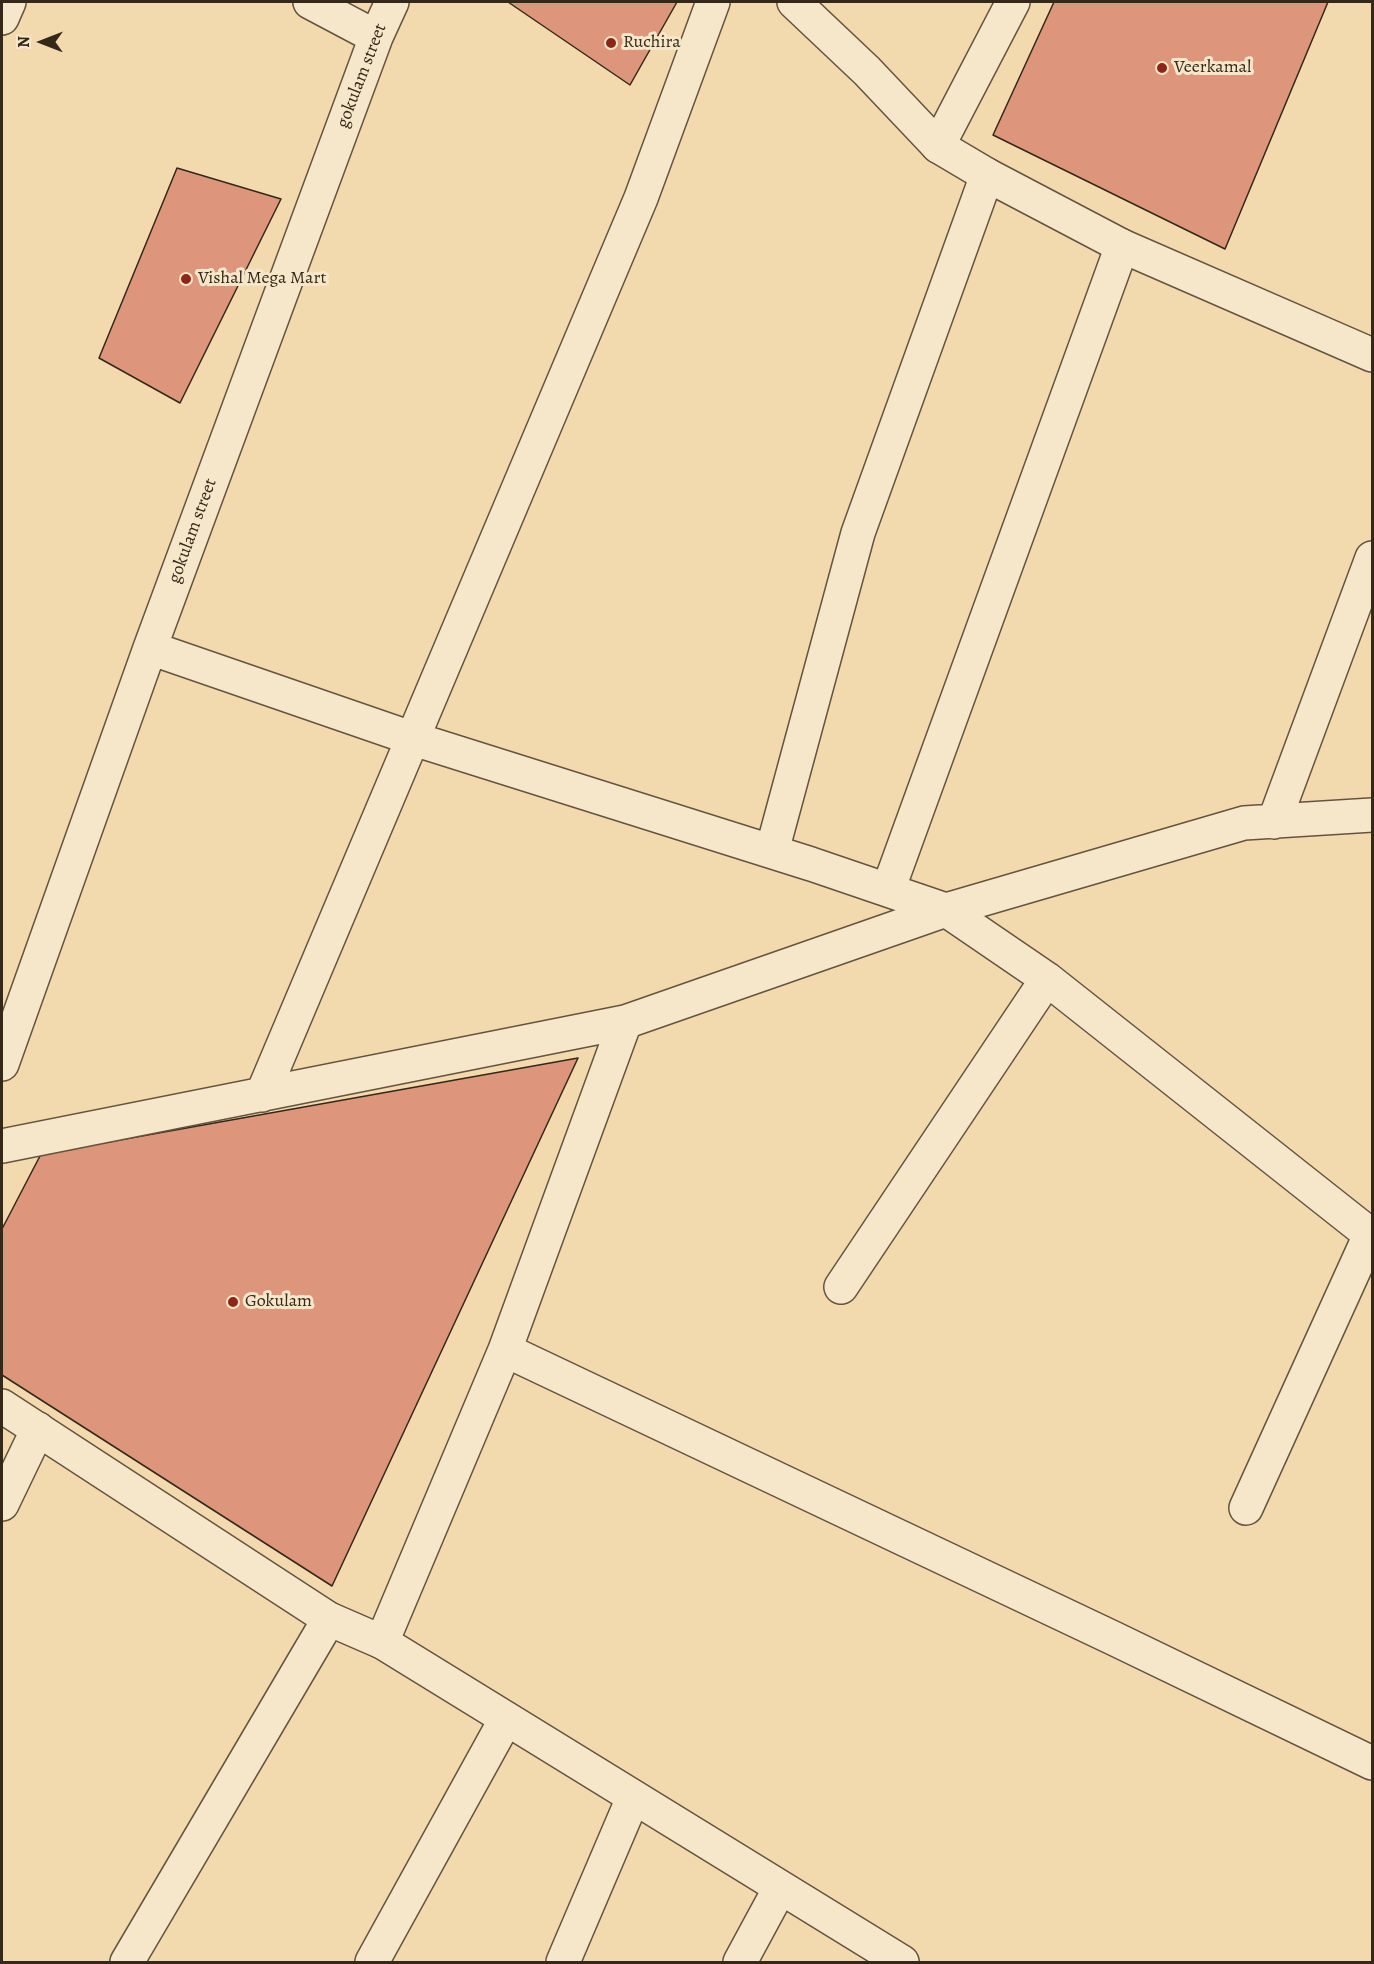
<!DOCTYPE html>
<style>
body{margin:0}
#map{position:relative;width:1374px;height:1964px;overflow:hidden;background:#f3daae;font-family:Alegreya,serif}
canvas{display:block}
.frame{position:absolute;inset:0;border:3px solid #34281a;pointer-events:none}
.north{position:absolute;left:12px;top:12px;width:60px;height:60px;-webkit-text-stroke:4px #f7e7ca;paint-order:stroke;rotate:270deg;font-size:16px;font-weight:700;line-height:24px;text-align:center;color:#34281a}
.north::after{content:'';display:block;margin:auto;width:21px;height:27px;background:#34281a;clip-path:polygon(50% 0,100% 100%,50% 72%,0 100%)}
</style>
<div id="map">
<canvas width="1374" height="1964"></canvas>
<div class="frame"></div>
<div class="north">N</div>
</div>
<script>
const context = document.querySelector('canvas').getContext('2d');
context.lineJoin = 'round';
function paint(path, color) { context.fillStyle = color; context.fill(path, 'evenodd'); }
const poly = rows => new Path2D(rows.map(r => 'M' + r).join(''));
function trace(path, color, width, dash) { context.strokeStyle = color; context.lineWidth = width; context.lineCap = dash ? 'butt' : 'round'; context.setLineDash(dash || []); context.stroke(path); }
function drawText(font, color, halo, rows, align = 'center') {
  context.font = font + ' Alegreya,serif'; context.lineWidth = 6; context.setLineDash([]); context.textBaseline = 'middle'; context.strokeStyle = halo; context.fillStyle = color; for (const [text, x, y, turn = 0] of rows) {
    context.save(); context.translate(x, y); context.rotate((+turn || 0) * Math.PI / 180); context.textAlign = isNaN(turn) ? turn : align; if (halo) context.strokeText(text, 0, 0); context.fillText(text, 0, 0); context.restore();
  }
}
const building = poly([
 [508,2,677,2,630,85,508,2],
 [1054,2,1328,2,1225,249,993,135,1054,2],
 [177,168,281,199,180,403,99,358,177,168],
 [578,1058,332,1586,2,1375,2,1229,41,1154,578,1058]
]);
paint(building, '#dd957c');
trace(building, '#34281a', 1.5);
const minor = poly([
 [310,2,376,37],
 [2,18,9,2],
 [938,146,1013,2],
 [150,648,414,739,811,864,946,910,1047,979,1372,1236],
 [1274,822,1372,558],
 [772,851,858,533,987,175],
 [888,890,1122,246],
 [625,1022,505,1350,1113,1638,1372,1763],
 [2,1064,150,648,376,37,392,2],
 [262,1095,641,198,713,2],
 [2,1146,625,1022,946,910,1244,823,1372,815],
 [841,1287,1047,979],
 [2,1504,38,1429],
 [1246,1508,1370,1235],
 [382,1642,505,1350],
 [127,1962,329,1619],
 [372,1962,506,1719],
 [563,1962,633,1798],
 [740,1962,780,1888]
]);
const tertiary = poly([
 [794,2,867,71,938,146,987,175,1122,246,1372,355],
 [2,1406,329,1619,382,1642,902,1962]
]);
trace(minor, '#64543f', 36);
trace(tertiary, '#64543f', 36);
trace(minor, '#f7e7ca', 33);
trace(tertiary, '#f7e7ca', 33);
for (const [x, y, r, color] of [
 [611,43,6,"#8f2418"],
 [1162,68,6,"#8f2418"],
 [186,279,6,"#8f2418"],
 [233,1302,6,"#8f2418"]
]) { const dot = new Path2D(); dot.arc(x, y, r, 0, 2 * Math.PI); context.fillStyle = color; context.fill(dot); trace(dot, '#f7e7ca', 2); }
drawText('18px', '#34281a', '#f7e7ca', [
 ["Ruchira",623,43],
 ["Veerkamal",1174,68],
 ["Vishal Mega Mart",198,279],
 ["Gokulam",245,1302]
], 'left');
drawText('18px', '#34281a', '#f7e7ca', [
 ["gokulam street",362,76,-69],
 ["gokulam street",193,531,-70]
]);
</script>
